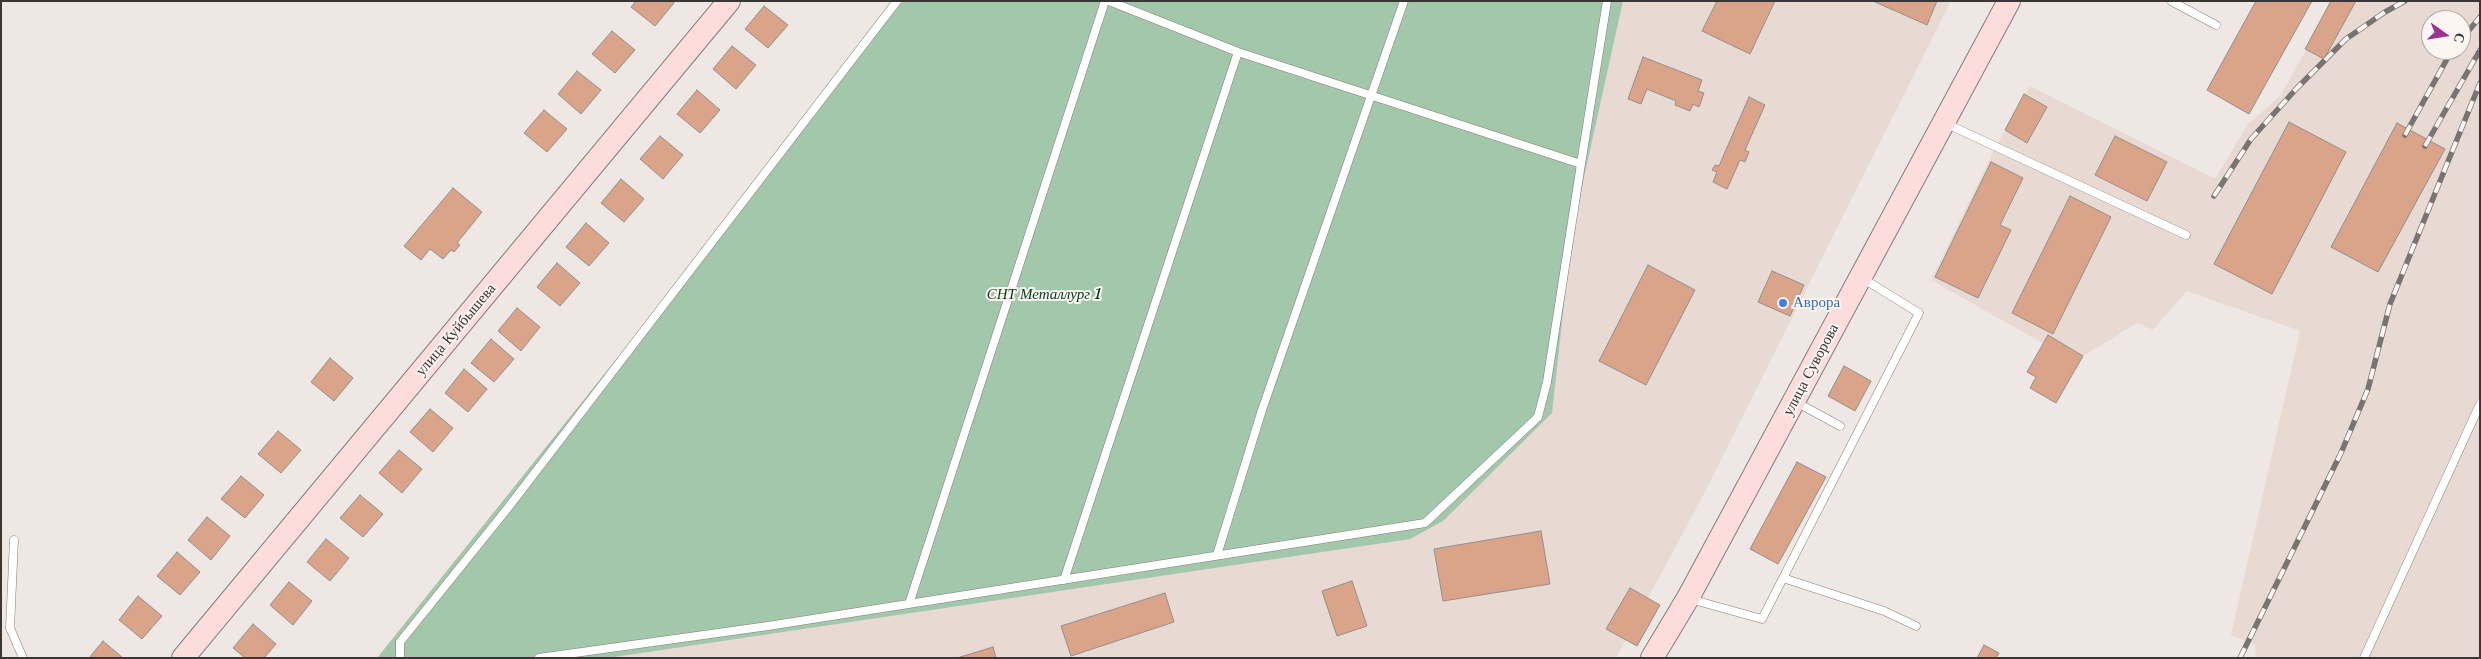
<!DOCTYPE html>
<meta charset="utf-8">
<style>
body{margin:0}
#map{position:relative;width:2481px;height:659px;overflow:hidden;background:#eee7e3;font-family:"Libre Baskerville",serif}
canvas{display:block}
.frame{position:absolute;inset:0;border:2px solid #393635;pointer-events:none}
.north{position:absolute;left:2421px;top:10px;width:50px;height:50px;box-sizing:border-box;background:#fbf4f1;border:1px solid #ada8a6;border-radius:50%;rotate:103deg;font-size:14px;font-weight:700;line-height:20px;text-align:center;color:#393635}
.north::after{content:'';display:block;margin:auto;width:18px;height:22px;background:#9c3293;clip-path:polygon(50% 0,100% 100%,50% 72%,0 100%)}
</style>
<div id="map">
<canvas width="2481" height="659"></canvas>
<div class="frame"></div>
<div class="north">С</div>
</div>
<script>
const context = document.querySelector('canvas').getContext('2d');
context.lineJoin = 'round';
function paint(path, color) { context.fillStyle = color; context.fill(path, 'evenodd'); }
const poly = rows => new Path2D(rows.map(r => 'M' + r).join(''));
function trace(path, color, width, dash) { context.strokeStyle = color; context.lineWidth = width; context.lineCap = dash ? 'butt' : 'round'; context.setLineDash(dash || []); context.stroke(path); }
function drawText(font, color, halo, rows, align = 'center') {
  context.font = font + ' "Libre Baskerville",serif'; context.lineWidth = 4; context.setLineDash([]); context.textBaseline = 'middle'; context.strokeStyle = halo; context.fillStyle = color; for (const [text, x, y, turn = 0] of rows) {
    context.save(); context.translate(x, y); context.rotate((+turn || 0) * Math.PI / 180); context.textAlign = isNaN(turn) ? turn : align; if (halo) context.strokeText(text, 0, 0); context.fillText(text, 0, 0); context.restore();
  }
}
paint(poly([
 [1623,1,1951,1,1707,488,1616,658,608,658,1251,562,1572,232],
 [2334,1,2480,1,2480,658,2256,658,2255,645,2231,635,2300,331,2187,291,2153,330,2137,323,2083,356,2060,353,1931,280,1995,148,2030,86,2215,179,2248,124,2280,96],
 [2431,20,2461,20,2461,50,2431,50]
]), '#e8dad3');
paint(poly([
 [903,1,1623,1,1572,232,1552,413,1443,521,1410,539,608,658,377,658]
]), '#a2c7aa');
const building = poly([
 [636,1,673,1,674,3,655,26,631,7,636,1],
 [1717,1,1775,1,1750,54,1702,31,1717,1],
 [1873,1,1937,1,1927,25,1873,1],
 [2256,1,2312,1,2249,114,2207,90,2256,1],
 [2331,1,2356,1,2324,59,2305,49,2331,1],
 [764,6,788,25,768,48,745,29,764,6],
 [612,31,635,50,615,73,592,54,612,31],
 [732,46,756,65,736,89,713,69,732,46],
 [1643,57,1702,80,1698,91,1704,93,1699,107,1693,104,1690,111,1675,105,1676,101,1647,89,1641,104,1628,99,1643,57],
 [577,71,601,90,581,114,558,94,577,71],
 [697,90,720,110,700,133,677,114,697,90],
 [2024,94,2047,107,2027,143,2005,130,2024,94],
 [1749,97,1765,105,1745,150,1749,152,1745,162,1740,160,1727,189,1713,182,1717,172,1712,170,1715,165,1719,166,1749,97],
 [544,110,567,129,547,152,524,133,544,110],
 [2289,122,2346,152,2272,294,2214,264,2289,122],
 [2397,123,2445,149,2378,272,2331,247,2397,123],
 [660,136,683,155,663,179,640,159,660,136],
 [2115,136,2167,162,2147,201,2095,175,2115,136],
 [1991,162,2023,178,2000,225,2011,230,1978,298,1935,277,1991,162],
 [621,179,644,199,624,222,601,203,621,179],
 [453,188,482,212,457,243,460,245,454,252,451,250,443,259,430,249,421,260,404,246,453,188],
 [2070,196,2111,217,2053,334,2012,313,2070,196],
 [586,223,609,243,589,266,566,247,586,223],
 [557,263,580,283,560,306,537,287,557,263],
 [1648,265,1695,290,1646,385,1599,361,1648,265],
 [1772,271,1804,285,1790,316,1758,302,1772,271],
 [517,308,540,327,521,351,498,331,517,308],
 [2048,335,2083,356,2056,403,2030,388,2036,377,2027,372,2048,335],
 [491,339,514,359,494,382,471,363,491,339],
 [330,358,353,378,334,401,311,382,330,358],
 [1844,366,1871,381,1855,411,1828,396,1844,366],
 [464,369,487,389,468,412,445,393,464,369],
 [430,409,453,428,433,452,410,432,430,409],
 [278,431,301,450,281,473,258,454,278,431],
 [399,450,422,469,402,493,379,473,399,450],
 [1797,462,1826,477,1778,564,1750,549,1797,462],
 [241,476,264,495,245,518,221,499,241,476],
 [360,495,383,514,363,537,340,518,360,495],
 [207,517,230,536,211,560,188,540,207,517],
 [1541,531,1550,584,1443,601,1434,549,1541,531],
 [326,539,349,558,330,581,307,562,326,539],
 [177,552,200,572,180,595,157,576,177,552],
 [1352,581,1367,626,1337,636,1322,591,1352,581],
 [289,582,312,601,293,625,270,605,289,582],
 [1630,588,1660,605,1637,646,1606,629,1630,588],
 [1165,593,1174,622,1071,656,1061,626,1165,593],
 [138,596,162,616,142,639,119,620,138,596],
 [253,624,276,644,264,658,245,658,233,648,253,624],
 [103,641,123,658,89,658,103,641],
 [1984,645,1999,653,1996,658,1977,658,1984,645],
 [993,647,996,658,957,658,993,647]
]);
paint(building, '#daa48a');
trace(building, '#948e8b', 1);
const lane = poly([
 [1109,1,1238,52,1581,164,1607,1],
 [2171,1,2216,25],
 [1945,123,2186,235],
 [1796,402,1840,426],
 [14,540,10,628,23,658],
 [1217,555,1262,410,1404,1],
 [1783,578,1884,611,1916,626],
 [1064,580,1238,52],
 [1690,599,1762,619,1919,313,1862,278],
 [909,604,1105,1],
 [400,658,400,642,507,509,897,1],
 [539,658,768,626,1425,523,1538,417,1547,382,1581,164],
 [2364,658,2480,404]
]);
const secondary = poly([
 [183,658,729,1],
 [1652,658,1688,598,2009,1]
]);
trace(lane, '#837d7a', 9);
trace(secondary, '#837d7a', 24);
trace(lane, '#fff', 8);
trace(secondary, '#fcdddc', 22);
const rail = poly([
 [2461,40,2480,17],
 [2405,135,2452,50],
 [2425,146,2480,50],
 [2214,196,2251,139,2297,88,2346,39,2385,12,2405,1],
 [2240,658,2341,453,2368,389,2390,304,2480,83]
]);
trace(rail, '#787472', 5.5);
trace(rail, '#fbf4f1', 4, [11]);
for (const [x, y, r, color] of [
 [1783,303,5,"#3f7fe0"]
]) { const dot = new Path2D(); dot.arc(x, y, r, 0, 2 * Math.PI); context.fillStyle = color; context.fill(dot); trace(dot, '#fbf4f1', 2); }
drawText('italic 15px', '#003c19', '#fbf4f1', [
 ["СНТ Металлург 1",1044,295]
]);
drawText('15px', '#366cbe', '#fbf4f1', [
 ["Аврора",1793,303]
], 'left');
drawText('15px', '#393635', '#fbf4f1', [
 ["улица Куйбышева",456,330,-50],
 ["улица Суворова",1811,370,-62]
]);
</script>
